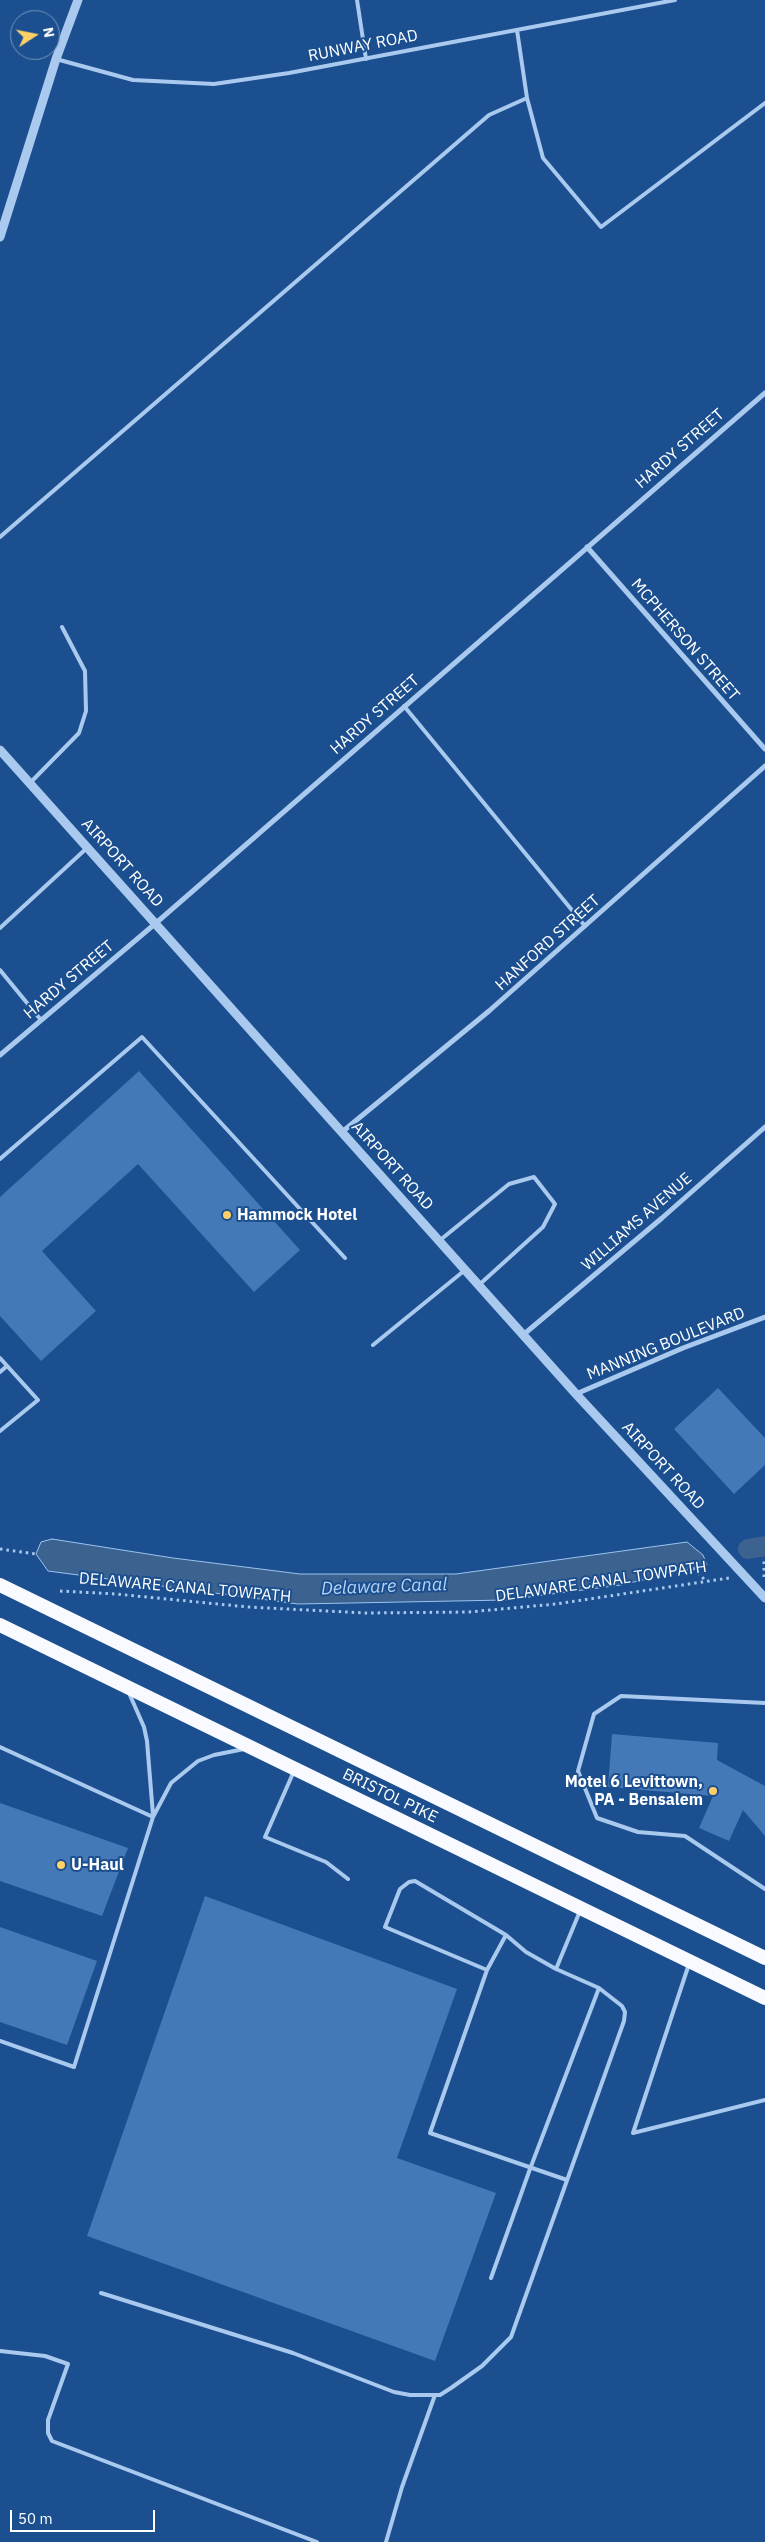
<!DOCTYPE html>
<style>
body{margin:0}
#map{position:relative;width:765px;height:2542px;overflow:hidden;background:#1b4f8f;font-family:"IBM Plex Sans",sans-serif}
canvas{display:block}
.north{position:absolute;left:10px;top:10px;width:50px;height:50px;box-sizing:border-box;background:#1b4f8f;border:1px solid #7695bc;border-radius:50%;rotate:79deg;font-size:14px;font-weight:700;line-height:20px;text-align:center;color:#fff}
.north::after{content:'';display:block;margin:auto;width:18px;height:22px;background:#ffd166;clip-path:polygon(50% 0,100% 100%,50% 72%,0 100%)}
.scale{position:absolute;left:10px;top:2510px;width:145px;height:22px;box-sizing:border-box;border:2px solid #fff;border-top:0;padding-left:6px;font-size:15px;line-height:18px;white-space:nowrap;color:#fff;-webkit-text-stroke:4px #1b4f8f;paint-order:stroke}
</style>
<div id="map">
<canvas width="765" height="2542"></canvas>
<div class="north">N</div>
<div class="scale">50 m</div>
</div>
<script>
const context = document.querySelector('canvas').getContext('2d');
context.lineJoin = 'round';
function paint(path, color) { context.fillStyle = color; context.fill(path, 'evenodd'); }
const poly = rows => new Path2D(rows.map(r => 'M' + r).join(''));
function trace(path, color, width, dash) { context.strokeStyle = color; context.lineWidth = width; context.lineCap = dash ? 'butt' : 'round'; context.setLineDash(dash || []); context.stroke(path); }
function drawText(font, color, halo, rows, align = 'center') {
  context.font = font + ' "IBM Plex Sans",sans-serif'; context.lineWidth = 4; context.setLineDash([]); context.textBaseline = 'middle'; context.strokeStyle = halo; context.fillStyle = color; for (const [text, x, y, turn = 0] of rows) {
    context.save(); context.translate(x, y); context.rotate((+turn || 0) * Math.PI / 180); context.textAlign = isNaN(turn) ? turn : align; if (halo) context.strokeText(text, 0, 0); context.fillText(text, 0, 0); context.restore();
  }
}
const water = poly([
 [52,1539,173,1558,300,1574,456,1574,687,1542,703,1555,707,1565,621,1585,506,1600,298,1604,48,1571,36,1554,41,1542,52,1539]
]);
paint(water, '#3c6290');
trace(water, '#9cc4f0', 1);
trace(poly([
 [748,1549,765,1546]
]), '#3c6290', 20);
paint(poly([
 [139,1071,300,1250,254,1292,138,1164,42,1251,96,1311,41,1361,0,1316,0,1197],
 [718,1388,765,1438,765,1465,734,1494,674,1429],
 [612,1734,718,1743,717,1760,765,1786,765,1836,743,1810,729,1841,699,1828,713,1796,608,1787],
 [0,1803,128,1848,102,1916,0,1881],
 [205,1896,457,1989,397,2158,496,2193,435,2361,87,2236],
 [0,1927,97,1961,67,2045,0,2022]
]), '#4478b7');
trace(poly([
 [0,1549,36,1554],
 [693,1568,704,1579],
 [764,1577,764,1559],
 [60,1591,116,1594,248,1607,366,1613,469,1612,556,1604,729,1578]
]), '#a9c9ee', 3, [2.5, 4]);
trace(poly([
 [357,0,366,59],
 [56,59,133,80,214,84,289,73,675,0],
 [527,98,543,158,601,227,765,103],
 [0,537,489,115,527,98,517,30],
 [404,706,585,926],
 [30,783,79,733,86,711,85,671,62,627],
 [0,928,88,847],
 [0,970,41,1020],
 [0,1159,142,1037,345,1258],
 [439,1241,509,1184,534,1177,555,1204,543,1227,480,1284],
 [373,1345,465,1270],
 [0,1358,38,1400,0,1431],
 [0,1372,7,1366],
 [129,1693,144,1727,147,1741,153,1815],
 [765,1703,621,1696,594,1714,578,1771,597,1818,638,1832,685,1836,765,1889],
 [0,1747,153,1817],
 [294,1771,265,1837,326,1862,348,1879],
 [506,1935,487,1970,430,2133,567,2180],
 [689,1964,633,2133,765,2100],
 [556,1969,580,1911],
 [487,1970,385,1927,400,1889,409,1882,415,1881,506,1935,526,1952,556,1969,599,1988,530,2169,491,2278],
 [0,2041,74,2067,153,1817,171,1783,198,1761,214,1755,244,1749],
 [101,2293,293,2353,394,2392,410,2395,440,2395,451,2388,482,2366,511,2337,624,2021,625,2012,622,2006,599,1988],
 [0,2351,45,2356,68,2364,48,2420,48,2433,52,2441,317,2542],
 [386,2542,402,2487,435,2395]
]), '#a9c9ee', 4);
trace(poly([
 [587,547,765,749],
 [0,1055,156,923,765,393],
 [342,1132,489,1011,765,766],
 [523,1335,662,1218,765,1127],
 [576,1394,683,1348,765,1317]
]), '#a9c9ee', 5);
trace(poly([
 [0,237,56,59,78,0],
 [0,750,576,1394,765,1598]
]), '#a9c9ee', 9);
trace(poly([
 [0,1585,765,1958],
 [0,1625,765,1998]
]), '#f8faff', 14);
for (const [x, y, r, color] of [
 [227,1215,5,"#ffd166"],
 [713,1791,5,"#ffd166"],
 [61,1865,5,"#ffd166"]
]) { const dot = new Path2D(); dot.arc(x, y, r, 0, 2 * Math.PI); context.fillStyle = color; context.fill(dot); trace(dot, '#1b4f8f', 2); }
drawText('16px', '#fff', '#1b4f8f', [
 ["RUNWAY ROAD",363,46,-11],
 ["HARDY STREET",680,449,-41],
 ["MCPHERSON STREET",685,640,49],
 ["HARDY STREET",375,715,-41],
 ["AIRPORT ROAD",122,863,48],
 ["HANFORD STREET",548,943,-42],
 ["HARDY STREET",69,980,-40],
 ["AIRPORT ROAD",392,1166,48],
 ["WILLIAMS AVENUE",637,1222,-41],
 ["MANNING BOULEVARD",666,1344,-22],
 ["AIRPORT ROAD",663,1466,47],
 ["DELAWARE CANAL TOWPATH",601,1582,-8],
 ["DELAWARE CANAL TOWPATH",185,1588,5],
 ["BRISTOL PIKE",390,1796,26]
]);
drawText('bold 16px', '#fff', '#1b4f8f', [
 ["Hammock Hotel",237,1215],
 ["Motel 6 Levittown,",703,1782,"right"],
 ["PA - Bensalem",703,1800,"right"],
 ["U-Haul",71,1865]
], 'left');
drawText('italic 18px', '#b5d3f5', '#1b4f8f', [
 ["Delaware Canal",384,1587,-2]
]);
</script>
